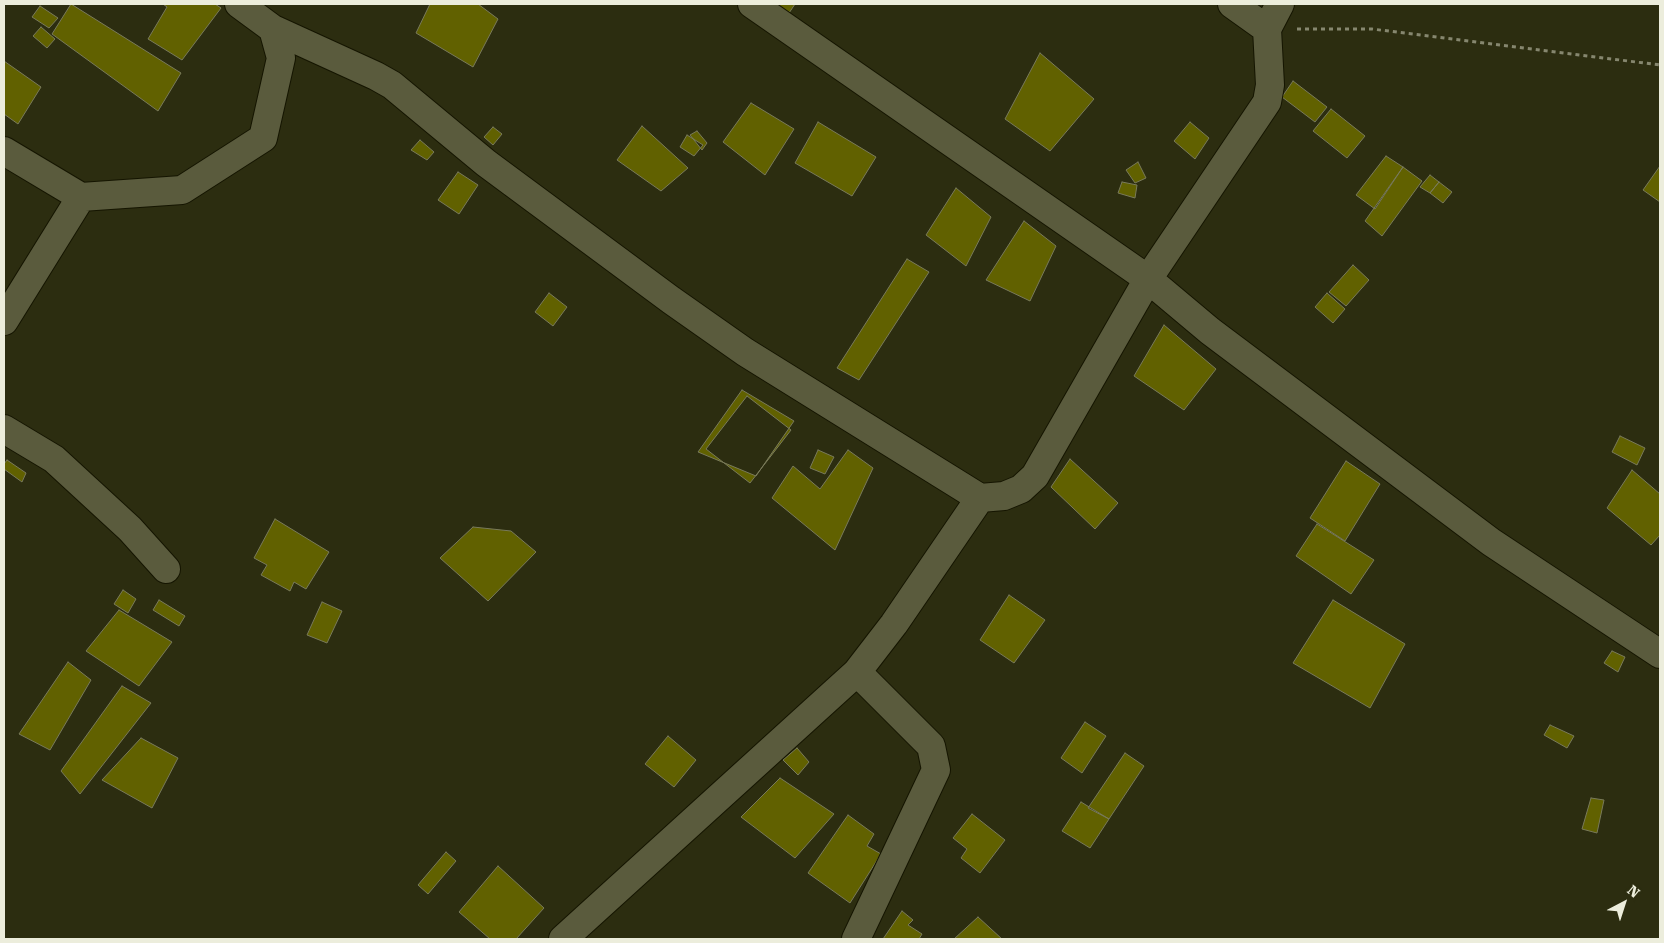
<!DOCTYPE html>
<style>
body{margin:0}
#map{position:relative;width:1664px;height:943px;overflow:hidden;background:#2c2d10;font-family:"Roboto Serif",serif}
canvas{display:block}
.frame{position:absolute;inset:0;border:5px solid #eceddc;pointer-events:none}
.north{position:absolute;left:1599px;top:878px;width:50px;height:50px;-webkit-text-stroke:4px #2c2d10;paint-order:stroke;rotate:40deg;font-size:14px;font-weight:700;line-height:20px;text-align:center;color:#eceddc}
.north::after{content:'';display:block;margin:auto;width:18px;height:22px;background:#eceddc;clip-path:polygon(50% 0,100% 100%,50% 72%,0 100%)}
</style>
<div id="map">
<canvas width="1664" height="943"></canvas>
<div class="frame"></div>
<div class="north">N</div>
</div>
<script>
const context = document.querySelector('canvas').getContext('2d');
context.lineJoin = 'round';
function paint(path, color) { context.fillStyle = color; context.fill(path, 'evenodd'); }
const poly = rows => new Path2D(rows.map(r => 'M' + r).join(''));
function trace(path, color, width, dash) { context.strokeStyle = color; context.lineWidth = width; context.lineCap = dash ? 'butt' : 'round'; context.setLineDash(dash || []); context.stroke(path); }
const building = poly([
 [71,4,181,73,158,111,52,34,71,4],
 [163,4,215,4,221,8,182,60,148,39,167,7,163,4],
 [430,4,478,4,498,19,473,67,416,33,430,4],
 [769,4,795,4,787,16,769,4],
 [40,6,58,18,49,28,32,17,40,6],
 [41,27,55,39,47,48,33,36,41,27],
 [1040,53,1094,99,1050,151,1005,119,1040,53],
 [4,61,41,87,18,124,4,114,4,61],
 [1293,81,1327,107,1315,122,1282,97,1293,81],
 [751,103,794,129,765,175,723,142,751,103],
 [1331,109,1365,136,1347,158,1313,131,1331,109],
 [818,122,876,157,852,196,795,163,818,122],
 [1190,122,1209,138,1195,159,1174,141,1190,122],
 [642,126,688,168,661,191,617,160,642,126],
 [493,127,502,134,493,145,484,137,493,127],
 [697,131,707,143,702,150,690,135,697,131],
 [687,135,703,145,694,156,680,147,687,135],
 [420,140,434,152,427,160,411,150,420,140],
 [1386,156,1403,167,1375,209,1356,195,1386,156],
 [1138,162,1146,178,1135,183,1126,170,1138,162],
 [1660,166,1660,202,1643,190,1660,166],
 [1403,167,1422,181,1382,236,1365,221,1403,167],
 [458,172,478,185,459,214,438,200,458,172],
 [1430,175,1439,182,1430,193,1420,187,1430,175],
 [1122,182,1137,185,1135,198,1118,193,1122,182],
 [1439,182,1452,192,1443,203,1430,193,1439,182],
 [956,188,991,217,966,266,926,235,956,188],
 [1024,221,1056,246,1030,301,986,280,1024,221],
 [907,259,929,272,859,380,837,368,907,259],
 [1353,265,1369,280,1346,306,1329,292,1353,265],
 [549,293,567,307,553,326,535,312,549,293],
 [1327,293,1345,309,1333,323,1315,307,1327,293],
 [1164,325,1216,369,1184,410,1134,376,1164,325],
 [742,390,794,421,756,476,698,452,742,390],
 [747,396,791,430,750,483,706,449,747,396],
 [1620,436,1645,448,1637,465,1612,452,1620,436],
 [818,450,834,457,825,474,810,468,818,450],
 [848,450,873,468,835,550,772,498,793,466,820,489,848,450],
 [1070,459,1118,503,1095,529,1051,487,1070,459],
 [7,460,26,473,22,482,4,469,4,464,7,460],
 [1346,461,1380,484,1345,541,1310,518,1346,461],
 [1632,470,1660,494,1660,535,1651,545,1607,508,1632,470],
 [275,519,329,552,306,589,294,582,290,591,261,575,267,565,254,558,275,519],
 [1317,524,1374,560,1351,594,1296,556,1317,524],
 [473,527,511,531,536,552,488,601,440,558,473,527],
 [123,590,136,599,128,613,114,604,123,590],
 [1009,595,1045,620,1014,663,980,640,1009,595],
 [159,600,185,616,179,626,153,610,159,600],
 [1333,600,1405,644,1370,708,1293,663,1333,600],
 [322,602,342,611,327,643,307,635,322,602],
 [119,610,172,642,139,686,86,651,119,610],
 [1612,651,1625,657,1618,672,1604,663,1612,651],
 [68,662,91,680,50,750,19,734,68,662],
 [122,686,151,703,80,794,61,771,122,686],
 [1085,722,1106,736,1082,773,1061,758,1085,722],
 [1550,725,1574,736,1567,748,1544,735,1550,725],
 [668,736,696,760,674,787,645,764,668,736],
 [141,738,178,758,152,808,102,780,141,738],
 [797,748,809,762,798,775,783,760,797,748],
 [1125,753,1144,766,1109,819,1088,808,1125,753],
 [780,778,834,814,795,858,741,817,780,778],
 [1591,798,1604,800,1597,833,1582,829,1591,798],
 [1081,802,1109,819,1090,848,1062,831,1081,802],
 [972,814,1005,840,980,873,961,858,967,849,953,838,972,814],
 [848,815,874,834,867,846,881,854,850,903,808,873,848,815],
 [446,852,456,861,428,894,418,885,446,852],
 [498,866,544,908,516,939,490,939,459,912,498,866],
 [902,911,913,920,908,925,922,934,919,939,883,939,902,911],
 [978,917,1002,939,954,939,978,917]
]);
paint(building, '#616100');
trace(building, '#797a5b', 1);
const street = poly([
 [239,4,273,29,376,76,392,85,486,163,671,300,745,352,980,498],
 [752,4,1148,279,1210,331,1491,542,1660,654],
 [1267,29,1280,4],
 [4,151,81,197],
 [4,321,81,197,182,190,263,138,281,58,273,29],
 [4,429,54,459,130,529,166,569],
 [563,939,857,672],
 [856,939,936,770,931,746,857,672,894,624,980,498,1004,496,1021,489,1035,476,1148,279,1267,102,1270,85,1267,29,1232,4]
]);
trace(street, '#151500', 30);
trace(poly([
 [1297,29,1372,29,1660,65]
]), '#86876f', 3, [4, 4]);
trace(street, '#5a5b3d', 28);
</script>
